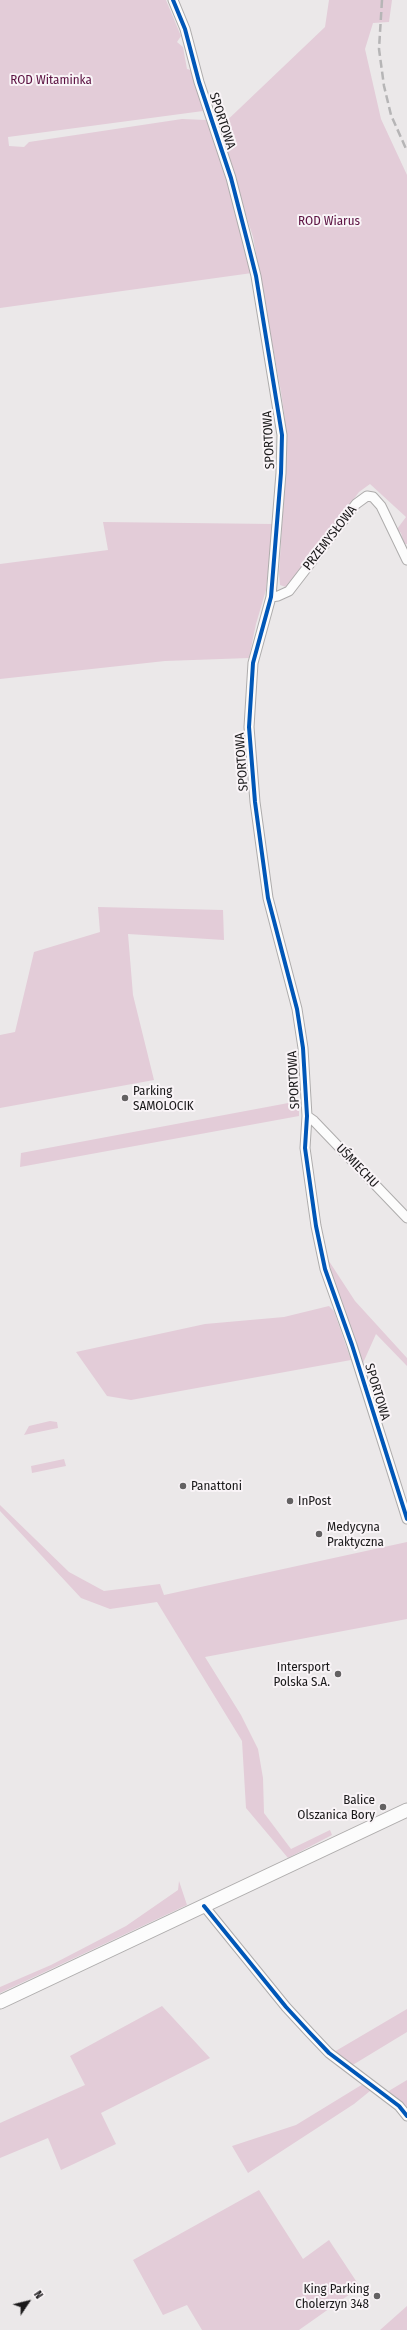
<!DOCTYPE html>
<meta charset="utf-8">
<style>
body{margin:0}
#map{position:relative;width:407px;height:2330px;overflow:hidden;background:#ebe8e9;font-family:"Fira Sans Condensed",sans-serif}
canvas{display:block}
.north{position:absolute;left:8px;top:2282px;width:40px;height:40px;-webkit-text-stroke:3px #f9f4f7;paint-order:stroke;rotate:55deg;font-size:11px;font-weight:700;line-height:16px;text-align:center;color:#1a191a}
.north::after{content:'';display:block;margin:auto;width:14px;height:18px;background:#1a191a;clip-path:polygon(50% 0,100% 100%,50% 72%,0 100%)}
</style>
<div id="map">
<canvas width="407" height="2330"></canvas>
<div class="north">N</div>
</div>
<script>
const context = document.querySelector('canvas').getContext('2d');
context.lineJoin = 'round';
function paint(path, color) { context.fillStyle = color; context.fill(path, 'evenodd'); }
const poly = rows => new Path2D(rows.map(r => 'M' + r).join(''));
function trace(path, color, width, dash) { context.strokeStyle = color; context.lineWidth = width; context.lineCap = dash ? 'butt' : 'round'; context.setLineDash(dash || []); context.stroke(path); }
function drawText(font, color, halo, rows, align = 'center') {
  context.font = font + ' "Fira Sans Condensed",sans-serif'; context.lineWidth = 4; context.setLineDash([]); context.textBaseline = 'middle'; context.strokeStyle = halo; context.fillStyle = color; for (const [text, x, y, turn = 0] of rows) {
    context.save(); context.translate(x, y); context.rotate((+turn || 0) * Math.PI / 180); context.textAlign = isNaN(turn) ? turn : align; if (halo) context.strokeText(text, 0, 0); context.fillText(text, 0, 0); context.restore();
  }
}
paint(poly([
 [0,0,166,0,181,36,177,42,183,47,187,69,191,70,203,111,8,137,9,146,24,147,29,142,182,119,206,120,218,149,252,273,0,308],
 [329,0,392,0,389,22,373,23,365,49,381,119,407,175,407,544,404,544,401,533,397,529,406,517,370,484,359,492,291,583,286,587,280,585,279,573,286,463,285,420,281,392,253,237,218,129,325,27],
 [103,522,273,524,266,590,256,624,249,658,165,661,0,679,0,564,108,550],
 [98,907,223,910,224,940,128,934,133,995,154,1080,0,1108,0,1035,15,1032,34,952,100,932],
 [299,1101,299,1116,20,1167,21,1153],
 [325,1255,355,1301,407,1358,407,1366,376,1334,363,1363],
 [329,1306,334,1311,351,1360,131,1400,107,1396,76,1352,205,1324,284,1317],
 [50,1421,57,1422,58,1428,24,1435,29,1426],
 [64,1459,66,1466,32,1473,31,1466],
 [0,1505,69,1572,104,1591,160,1584,164,1595,407,1542,407,1619,205,1657,241,1715,258,1749,263,1778,264,1813,291,1849,330,1830,332,1835,288,1858,246,1808,242,1741,157,1602,110,1609,81,1598,0,1511],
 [179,1881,187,1905,0,1993,0,1987,51,1965,126,1926,178,1890],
 [162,2006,210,2058,101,2113,116,2144,61,2170,48,2138,0,2158,0,2123,85,2085,70,2056],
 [407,2009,407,2032,351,2066,334,2052],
 [407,2080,407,2108,387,2092],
 [363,2084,370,2091,354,2104,248,2173,232,2146,296,2125],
 [259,2190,303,2259,329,2240,360,2287,299,2330,202,2330,187,2305,163,2315,133,2260],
 [407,2306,407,2330,380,2330]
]), '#e3ccd8');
const street = poly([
 [173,0,185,29,199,82,231,178,248,244,256,276,282,435,281,473,271,597,253,663,249,727,255,802,268,898,297,1009,303,1048,307,1116,305,1148,316,1226,325,1269,352,1345,407,1519],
 [271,597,278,596,289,591,356,504,367,496,373,497,381,506,407,560],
 [307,1116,314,1121,407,1218],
 [204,1906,286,2007,310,2033,329,2053,399,2106,407,2116]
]);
const secondary = poly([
 [0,2002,407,1810]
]);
trace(street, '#aeacac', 11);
trace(secondary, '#aeacac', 15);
trace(street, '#fcfcfc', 9);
trace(secondary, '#fcfcfc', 13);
trace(poly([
 [382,0,379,49,384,86,391,115,407,151]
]), '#b6b5b6', 2.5, [8, 4]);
trace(poly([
 [173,0,185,29,199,82,231,178,248,244,256,276,282,435,281,473,271,597,253,663,249,727,255,802,268,898,297,1009,303,1048,307,1116,305,1148,316,1226,325,1269,352,1345,407,1519],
 [204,1906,286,2007,310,2033,329,2053,399,2106,407,2116]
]), '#0057b8', 4);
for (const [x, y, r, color] of [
 [125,1098,4,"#636162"],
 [183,1486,4,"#636162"],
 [290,1501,4,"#636162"],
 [319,1534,4,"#636162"],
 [338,1674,4,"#636162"],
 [383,1807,4,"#636162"],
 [377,2296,4,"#636162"]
]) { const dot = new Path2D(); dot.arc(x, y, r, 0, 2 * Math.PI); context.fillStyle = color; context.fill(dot); trace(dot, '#f9f4f7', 1.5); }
drawText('13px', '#5c1242', '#f9f4f7', [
 ["ROD Witaminka",51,80],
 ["ROD Wiarus",329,221]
]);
drawText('13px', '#1a191a', '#f9f4f7', [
 ["SPORTOWA",222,121,72],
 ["SPORTOWA",269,440,-93],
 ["PRZEMYSŁOWA",330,538,-52],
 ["SPORTOWA",242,762,-94],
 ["SPORTOWA",294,1080,-93],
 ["UŚMIECHU",357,1166,46],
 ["SPORTOWA",377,1392,73]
]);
drawText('13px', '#1a191a', '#f9f4f7', [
 ["Parking",133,1091],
 ["SAMOLOCIK",133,1106],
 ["Panattoni",191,1486],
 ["InPost",298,1501],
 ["Medycyna",327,1527],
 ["Praktyczna",327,1542],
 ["Intersport",330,1667,"right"],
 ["Polska S.A.",330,1682,"right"],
 ["Balice",375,1800,"right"],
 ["Olszanica Bory",375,1815,"right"],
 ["King Parking",369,2289,"right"],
 ["Cholerzyn 348",369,2304,"right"]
], 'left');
</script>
